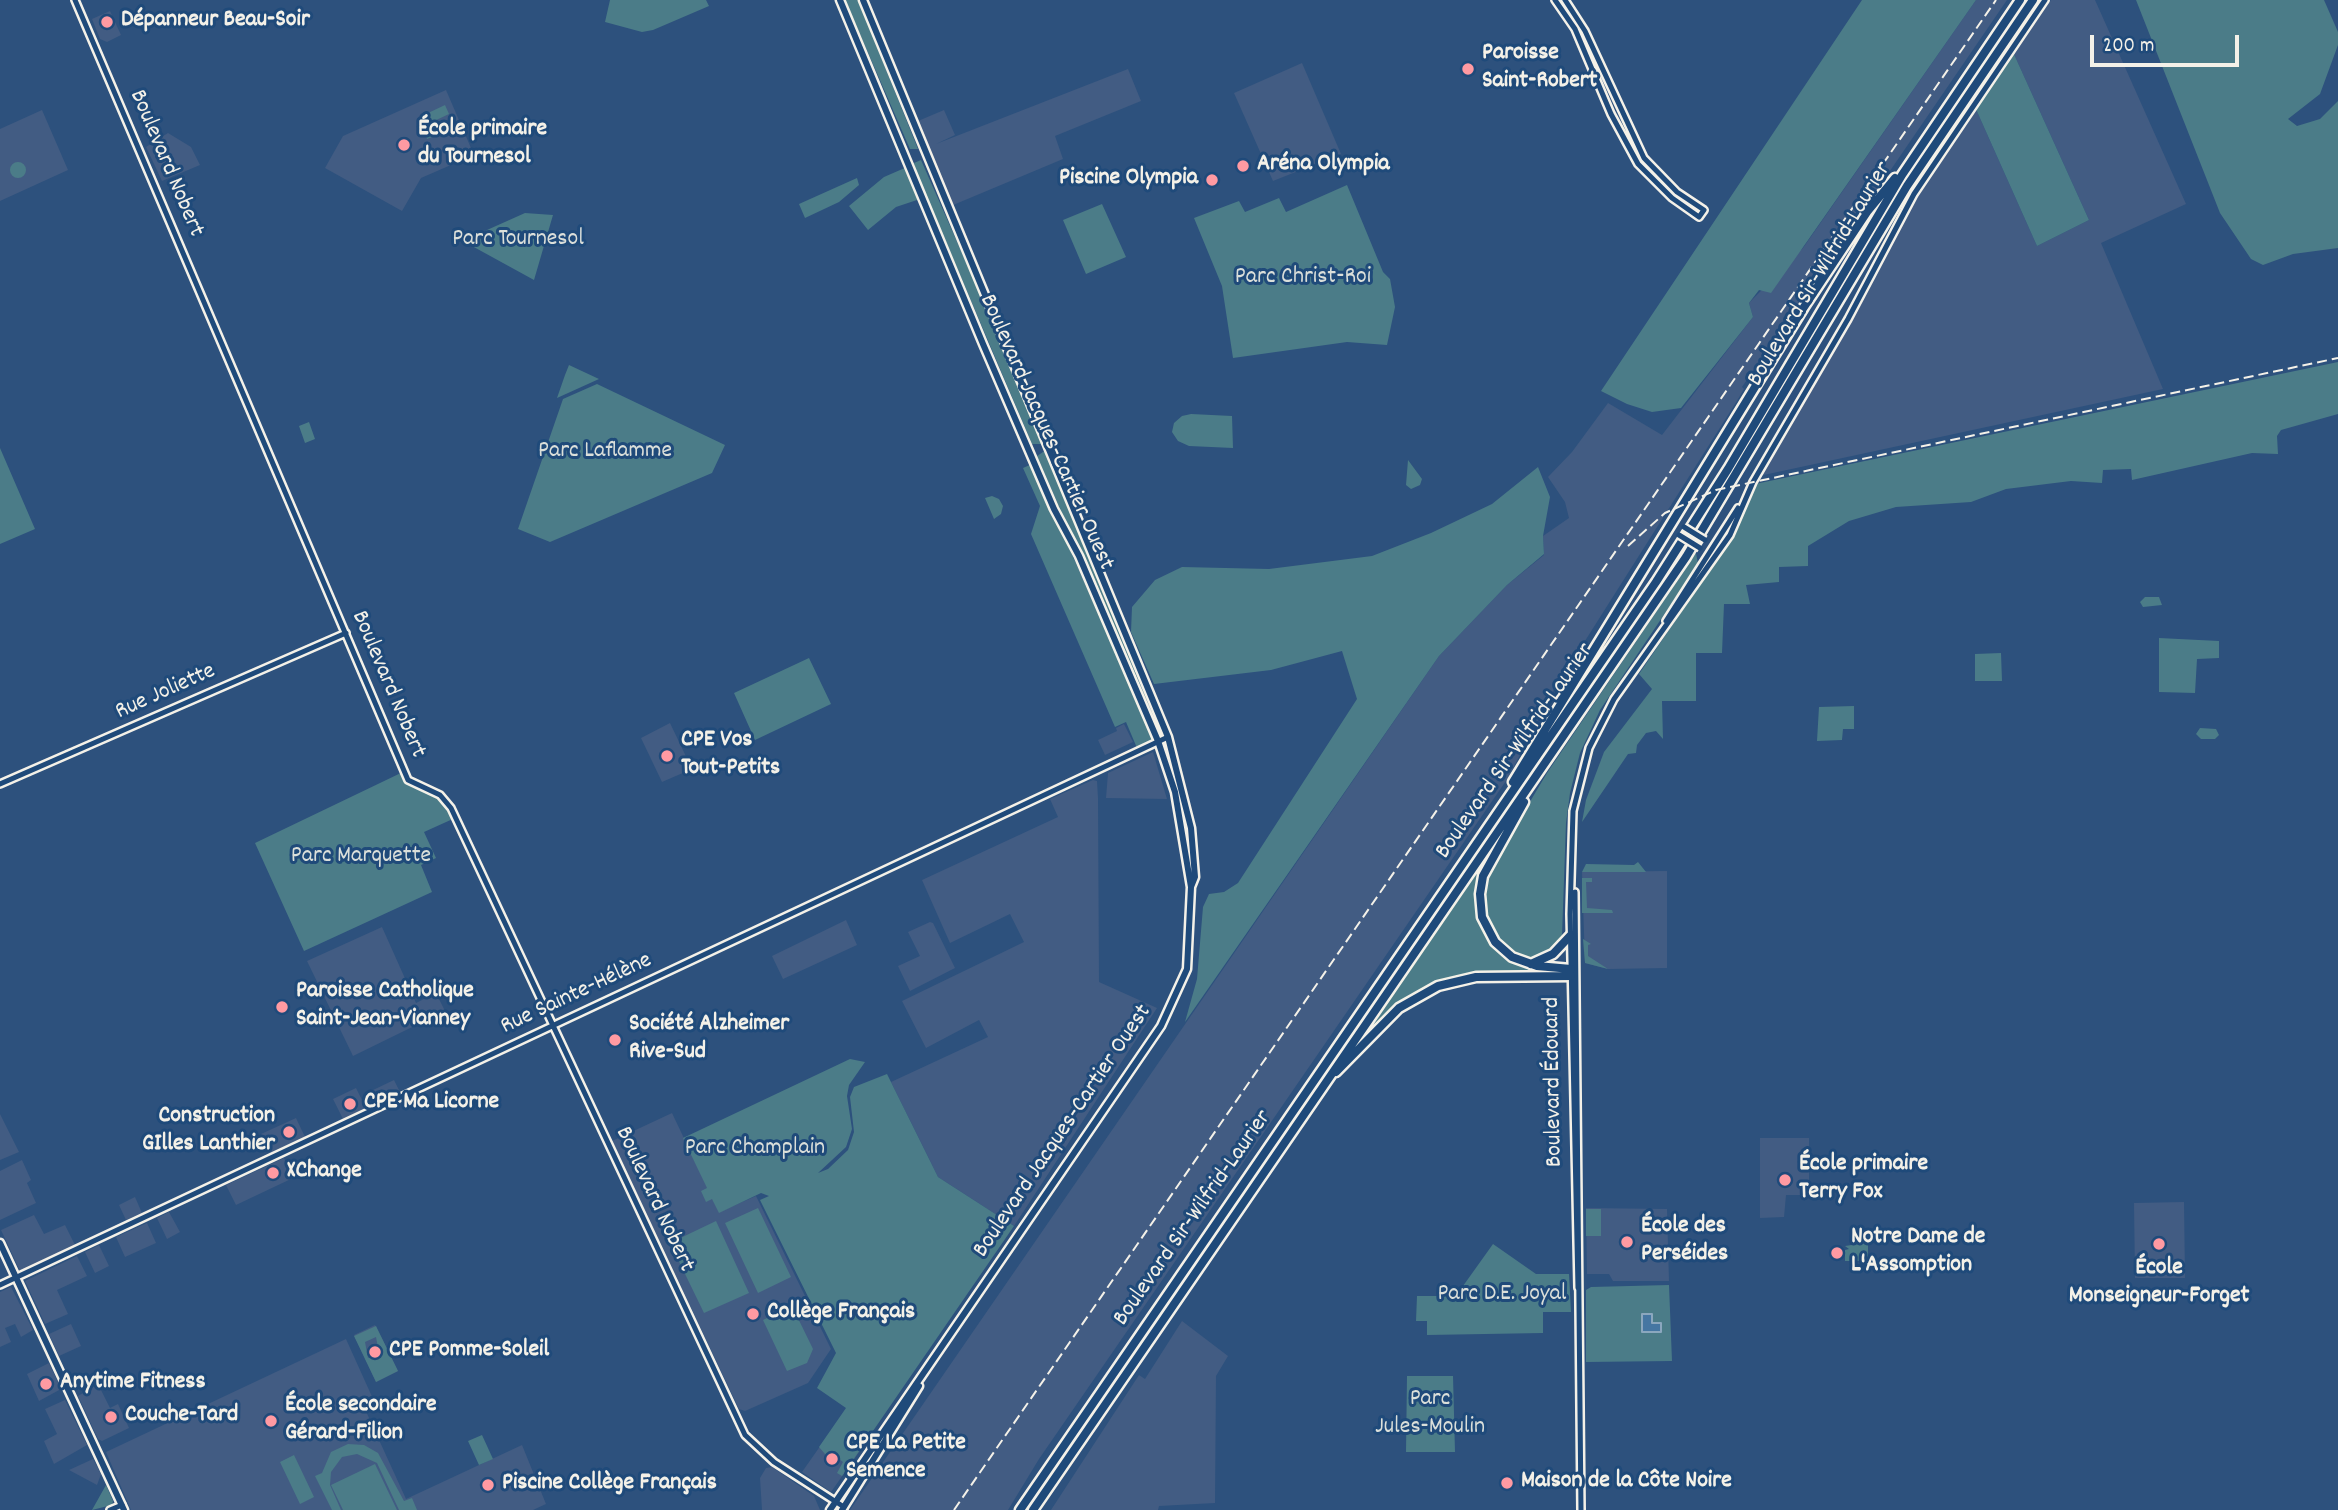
<!DOCTYPE html>
<meta charset="utf-8">
<style>
body{margin:0}
#map{position:relative;width:2338px;height:1510px;overflow:hidden;background:#2d517d;font-family:Dekko,sans-serif}
canvas{display:block}
.scale{position:absolute;left:2090px;top:35px;width:149px;height:32px;box-sizing:border-box;border:4px solid #f4f1e8;border-top:0;padding-left:9px;font-size:21px;line-height:24px;white-space:nowrap;color:#f4f1e8;-webkit-text-stroke:5px #1f4a7a;paint-order:stroke}
</style>
<div id="map">
<canvas width="2338" height="1510"></canvas>
<div class="scale">200 m</div>
</div>
<script>
const context = document.querySelector('canvas').getContext('2d');
context.lineJoin = 'round';
function paint(path, color) { context.fillStyle = color; context.fill(path, 'evenodd'); }
const poly = rows => new Path2D(rows.map(r => 'M' + r).join(''));
function trace(path, color, width, dash) { context.strokeStyle = color; context.lineWidth = width; context.lineCap = dash ? 'butt' : 'round'; context.setLineDash(dash || []); context.stroke(path); }
function drawText(font, color, halo, rows, align = 'center') {
  context.font = font + ' Dekko,sans-serif'; context.lineWidth = 6; context.setLineDash([]); context.textBaseline = 'middle'; context.strokeStyle = halo; context.fillStyle = color; for (const [text, x, y, turn = 0] of rows) {
    context.save(); context.translate(x, y); context.rotate((+turn || 0) * Math.PI / 180); context.textAlign = isNaN(turn) ? turn : align; if (halo) context.strokeText(text, 0, 0); context.fillText(text, 0, 0); context.restore();
  }
}
paint(poly([
 [1976,0,2007,0,1742,387,1744,389,1735,404,1552,693,1508,778,1039,1459,1008,1510,850,1510,1439,656,1507,585,1544,555,1543,536,1569,518,1565,502,1548,477,1572,452,1608,403,1662,435,1753,317,1749,303,1803,248],
 [2051,0,2095,0,2186,204,2101,243,2163,389,1759,476,1857,309,1910,207,1975,107,2037,246,2089,220,2013,52],
 [110,11,121,35,107,42,100,39,92,19],
 [1302,63,1341,154,1273,181,1234,93],
 [1128,69,1141,101,1055,136,1063,159,946,208,922,150,929,147,918,121,944,110,955,135,936,144],
 [446,90,474,155,421,178,402,211,325,168,343,136],
 [42,110,68,170,0,201,0,129],
 [168,133,191,147,200,165,162,181,146,147],
 [670,723,692,769,662,782,641,738],
 [1124,724,1133,742,1105,755,1098,740,1117,731,1116,728],
 [1153,752,1167,799,1106,798,1108,773],
 [1093,780,1097,781,1098,798,1099,982,1157,1008,1014,1226,938,1177,891,1082,988,1037,979,1020,926,1048,902,1001,1024,942,1010,914,950,943,922,880,1058,817,1050,799],
 [1667,871,1667,968,1608,969,1585,963,1582,872],
 [846,920,857,945,783,979,772,956],
 [930,922,933,923,955,968,910,991,898,966,920,956,908,932],
 [382,927,416,1003,436,993,445,1011,353,1056,307,961],
 [394,1080,400,1092,378,1103,371,1091],
 [356,1088,366,1108,343,1119,333,1099],
 [672,1113,719,1212,756,1196,831,1349,808,1383,745,1411,739,1409,612,1141],
 [0,1114,19,1152,0,1160],
 [296,1118,305,1137,269,1153,261,1134],
 [1760,1138,1809,1138,1809,1195,1786,1195,1784,1217,1760,1218],
 [284,1158,293,1178,236,1205,226,1185],
 [22,1160,31,1180,27,1183,36,1203,0,1220,0,1171],
 [135,1197,142,1213,126,1220,119,1205],
 [2184,1202,2185,1278,2135,1278,2134,1203],
 [1586,1208,1667,1209,1669,1281,1613,1281,1609,1274,1587,1274],
 [169,1212,180,1232,167,1239,157,1218],
 [34,1215,44,1234,65,1225,75,1245,20,1271,1,1230],
 [147,1223,156,1243,125,1257,116,1237],
 [99,1245,109,1266,95,1273,85,1252],
 [77,1256,87,1276,57,1290,68,1314,45,1324,25,1281],
 [11,1287,33,1330,21,1337,15,1324,5,1328,11,1342,0,1347,0,1292],
 [1182,1321,1228,1356,1216,1376,1215,1503,1159,1506,1158,1510,1051,1510,1139,1375,1145,1379],
 [71,1324,81,1346,59,1356,49,1334],
 [375,1325,398,1371,376,1382,354,1335],
 [346,1339,374,1401,364,1407,406,1499,522,1445,546,1504,533,1510,131,1510,106,1452],
 [49,1363,61,1389,39,1401,27,1374],
 [98,1384,110,1408,118,1404,129,1428,102,1441,98,1439,78,1396],
 [65,1400,87,1445,54,1464,44,1441,57,1434,45,1409],
 [835,1425,864,1445,831,1492,802,1472],
 [93,1459,101,1474,97,1485,69,1470],
 [772,1467,814,1496,820,1510,762,1510,760,1478,766,1468]
]), '#425c83');
paint(poly([
 [610,0,706,0,709,6,653,30,642,32,605,22],
 [845,0,858,0,918,149,910,149],
 [1862,0,1976,0,1771,293,1759,290,1749,303,1753,317,1681,408,1652,412,1627,404,1601,391],
 [2136,0,2324,0,2338,32,2338,45,2320,94,2288,119,2297,126,2320,119,2338,101,2338,248,2293,254,2263,265,2251,259,2220,213],
 [2013,52,2089,220,2037,246,1975,107],
 [445,105,449,114,430,123,426,114],
 [442,120,447,131,427,139,423,128],
 [921,160,1003,346,1042,444,1032,444,915,169,914,163],
 '10 170a8 8 0 1 1 16 0a8 8 0 1 1-16 0Z',
 [907,167,920,199,896,207,868,230,849,206,884,177],
 [857,178,859,185,839,202,805,218,799,204],
 [1347,185,1383,272,1390,279,1395,307,1387,345,1347,342,1233,358,1222,286,1194,218,1239,201,1245,212,1279,198,1286,212],
 [1102,204,1126,257,1086,274,1063,220],
 [525,213,553,215,534,280,472,246,487,230],
 [2338,362,2338,414,2281,430,2277,436,2278,454,2252,453,2132,480,2131,469,2103,470,2102,483,2071,481,2006,489,1971,502,1896,507,1849,521,1808,546,1808,566,1779,567,1779,582,1746,585,1750,604,1724,604,1722,653,1696,653,1696,701,1662,701,1663,739,1656,731,1646,733,1637,745,1636,753,1628,754,1582,822,1586,800,1604,752,1652,689,1639,674,1732,538,1755,484],
 [569,365,599,379,557,398,565,375],
 [597,384,725,445,712,473,550,542,518,529,563,399],
 [1191,414,1232,416,1233,448,1189,446,1178,441,1172,432,1174,423,1182,416],
 [309,422,315,439,305,443,299,426],
 [0,448,35,529,0,544],
 [1046,450,1073,511,1160,732,1156,730,1037,456],
 [1408,460,1422,479,1420,485,1411,489,1406,485],
 [1032,464,1152,735,1150,742,1137,748,1126,722,1115,727,1031,534,1040,506,1023,468],
 [1538,467,1550,497,1543,536,1544,554,1507,585,1439,656,1185,1022,1197,979,1203,907,1209,894,1224,892,1238,883,1357,699,1342,651,1271,670,1154,684,1131,632,1132,607,1155,580,1182,567,1269,569,1372,556,1431,533,1492,504],
 [992,496,999,499,1003,506,1001,514,994,519,985,498],
 [1696,553,1698,564,1600,710,1580,753,1570,793,1566,823,1562,936,1558,945,1542,957,1522,958,1510,952,1494,935,1485,916,1483,893,1487,874,1547,773],
 [2145,597,2159,597,2162,605,2143,607,2140,602],
 [2159,638,2219,641,2219,658,2197,659,2195,693,2159,692],
 [2001,653,2002,681,1975,681,1975,654],
 [809,658,831,704,755,740,734,693],
 [1854,706,1854,729,1843,729,1842,740,1817,741,1819,707],
 [2200,728,2216,729,2219,735,2215,739,2201,739,2196,734],
 [405,771,410,782,436,795,451,808,455,818,424,832,436,858,421,865,432,892,304,951,255,843],
 [1638,862,1646,872,1582,872,1586,864,1634,865],
 [1482,866,1484,868,1478,893,1494,944,1540,969,1540,972,1480,974,1429,987,1368,1036,1365,1034],
 [1582,878,1592,878,1592,882,1586,882,1587,908,1612,910,1613,913,1582,913],
 [1583,939,1591,944,1588,945,1588,956,1608,969,1585,963],
 [850,1059,865,1062,849,1085,847,1096,852,1129,846,1147,818,1173,828,1169,848,1150,854,1132,850,1097,854,1087,887,1074,938,1177,1014,1226,842,1476,837,1473,843,1462,835,1456,831,1461,819,1447,846,1408,817,1388,836,1353,760,1200,769,1196,761,1193,719,1213,712,1199,706,1202,701,1191,707,1188,683,1138],
 [758,1208,791,1277,758,1293,725,1223],
 [1586,1209,1601,1209,1601,1236,1586,1236],
 [716,1221,749,1293,704,1313,670,1243],
 [1853,1232,1868,1232,1868,1261,1845,1261,1845,1250,1849,1249,1845,1246,1858,1244,1858,1235,1852,1235],
 [1493,1244,1536,1274,1569,1274,1571,1312,1543,1312,1543,1333,1427,1335,1427,1321,1416,1321,1417,1296,1448,1296,1458,1293],
 [1669,1285,1672,1361,1586,1362,1586,1290,1591,1287],
 [792,1306,813,1349,807,1363,787,1371,763,1320],
 [376,1326,398,1371,376,1382,354,1336],
 [376,1337,379,1353,368,1358,365,1342],
 [1407,1376,1453,1376,1455,1452,1406,1452],
 [482,1435,493,1459,479,1465,468,1441],
 [348,1444,364,1445,378,1453,404,1501,412,1498,417,1510,399,1510,377,1463,357,1454,342,1457,331,1472,330,1485,341,1510,332,1510,315,1476,322,1473,331,1452],
 [294,1455,314,1497,300,1504,280,1462],
 [375,1464,397,1510,343,1510,331,1485],
 [106,1485,113,1501,112,1505,92,1510]
]), '#4b7c88');
const water = poly([
 [1642,1314,1652,1314,1652,1323,1661,1323,1661,1332,1642,1332,1642,1314]
]);
paint(water, '#4576a2');
trace(water, '#8ba7be', 2);
const tertiary = poly([
 [75,0,408,780,440,795,451,808,745,1435,774,1462,844,1507],
 [1555,0,1575,29,1611,114,1638,164,1672,198,1699,217,1704,210,1677,192,1644,158,1585,31,1565,0],
 [1666,621,1738,508],
 [0,784,346,633],
 [1575,892,1581,1510],
 [0,1285,1168,737],
 [1578,1288,1570,914,1573,811,1589,748,1614,699,1730,535,1753,482,1848,319,1914,194,2045,0],
 [110,1510,122,1505]
]);
const secondary = poly([
 [840,0,983,344,1054,509,1079,556,1158,741,1175,792,1191,887],
 [0,1243,124,1510],
 [830,1510,1161,1026,1187,969,1191,887,1195,877,1191,828,1168,737,863,0],
 [842,1510,919,1386]
]);
const motorway = poly([
 [1513,782,1804,307,1867,212,1895,178],
 [1524,802,1483,876,1480,894,1482,917,1495,942,1512,957,1537,966,1571,969],
 [1531,964,1553,954,1570,936],
 [1336,1072,1399,1008,1438,986,1476,977,1571,976],
 [1020,1510,1656,582,1728,469,1902,175,2020,0],
 [1033,1510,1686,557,1907,186,2033,0]
]);
trace(tertiary, '#f4f1e8', 10);
trace(secondary, '#f4f1e8', 11);
trace(motorway, '#f4f1e8', 13);
trace(tertiary, '#1f4a7a', 5);
trace(secondary, '#1f4a7a', 6);
trace(motorway, '#1f4a7a', 8);
trace(poly([
 [1628,546,1665,513,1716,490,2338,358],
 [954,1510,1996,0]
]), '#f4f1e8', 2, [10, 5]);
const tertiaryBridge = poly([
 [1684,527,1705,540],
 [1679,535,1700,548]
]);
trace(tertiaryBridge, '#f4f1e8', 10, []);
trace(tertiaryBridge, '#1f4a7a', 5);
for (const [x, y, r, color] of [
 [107,22,7,"#ff9aa2"],
 [1468,69,7,"#ff9aa2"],
 [404,145,7,"#ff9aa2"],
 [1243,166,7,"#ff9aa2"],
 [1212,180,7,"#ff9aa2"],
 [667,756,7,"#ff9aa2"],
 [282,1007,7,"#ff9aa2"],
 [615,1040,7,"#ff9aa2"],
 [350,1104,7,"#ff9aa2"],
 [289,1132,7,"#ff9aa2"],
 [273,1173,7,"#ff9aa2"],
 [1785,1180,7,"#ff9aa2"],
 [1627,1242,7,"#ff9aa2"],
 [2159,1244,7,"#ff9aa2"],
 [1837,1253,7,"#ff9aa2"],
 [753,1314,7,"#ff9aa2"],
 [375,1352,7,"#ff9aa2"],
 [46,1384,7,"#ff9aa2"],
 [111,1417,7,"#ff9aa2"],
 [271,1421,7,"#ff9aa2"],
 [832,1459,7,"#ff9aa2"],
 [1507,1483,7,"#ff9aa2"],
 [488,1485,7,"#ff9aa2"]
]) { const dot = new Path2D(); dot.arc(x, y, r, 0, 2 * Math.PI); context.fillStyle = color; context.fill(dot); trace(dot, '#1f4a7a', 2.5); }
drawText('bold 24px', '#f4f1e8', '#1f4a7a', [
 ["Dépanneur Beau-Soir",121,22],
 ["Paroisse",1482,55],
 ["Saint-Robert",1482,83],
 ["École primaire",418,131],
 ["du Tournesol",418,159],
 ["Aréna Olympia",1257,166],
 ["Piscine Olympia",1198,180,"right"],
 ["CPE Vos",681,742],
 ["Tout-Petits",681,770],
 ["Paroisse Catholique",296,993],
 ["Saint-Jean-Vianney",296,1021],
 ["Société Alzheimer",629,1026],
 ["Rive-Sud",629,1054],
 ["CPE Ma Licorne",364,1104],
 ["Construction",275,1118,"right"],
 ["GIlles Lanthier",275,1146,"right"],
 ["École primaire",1799,1166],
 ["Terry Fox",1799,1194],
 ["XChange",287,1173],
 ["École des",1641,1228],
 ["Perséides",1641,1256],
 ["Notre Dame de",1851,1239],
 ["L'Assomption",1851,1267],
 ["École",2159,1270,"center"],
 ["Monseigneur-Forget",2159,1298,"center"],
 ["Collège Français",767,1314],
 ["CPE Pomme-Soleil",389,1352],
 ["Anytime Fitness",60,1384],
 ["École secondaire",285,1407],
 ["Gérard-Filion",285,1435],
 ["Couche-Tard",125,1417],
 ["CPE La Petite",846,1445],
 ["Semence",846,1473],
 ["Maison de la Côte Noire",1521,1483],
 ["Piscine Collège Français",502,1485]
], 'left');
drawText('24px', '#f4f1e8', '#1f4a7a', [
 ["Boulevard Nobert",165,164,67],
 ["Boulevard Sir-Wilfrid-Laurier",1821,275,-59],
 ["Boulevard Jacques-Cartier Ouest",1045,433,66],
 ["Boulevard Nobert",387,685,67],
 ["Rue Joliette",166,693,-24],
 ["Boulevard Sir-Wilfrid-Laurier",1516,752,-55],
 ["Rue Sainte-Hélène",577,995,-25],
 ["Boulevard Édouard",1555,1082,-91],
 ["Boulevard Jacques-Cartier Ouest",1064,1132,-56],
 ["Boulevard Nobert",653,1200,65],
 ["Boulevard Sir-Wilfrid-Laurier",1194,1219,-55]
]);
drawText('24px', '#dbdfda', '#1f4a7a', [
 ["Parc Tournesol",518,241],
 ["Parc Christ-Roi",1303,279],
 ["Parc Laflamme",605,453],
 ["Parc Marquette",361,858],
 ["Parc Champlain",755,1150],
 ["Parc D.E. Joyal",1502,1296],
 ["Parc",1430,1401],
 ["Jules-Moulin",1430,1429]
]);
</script>
